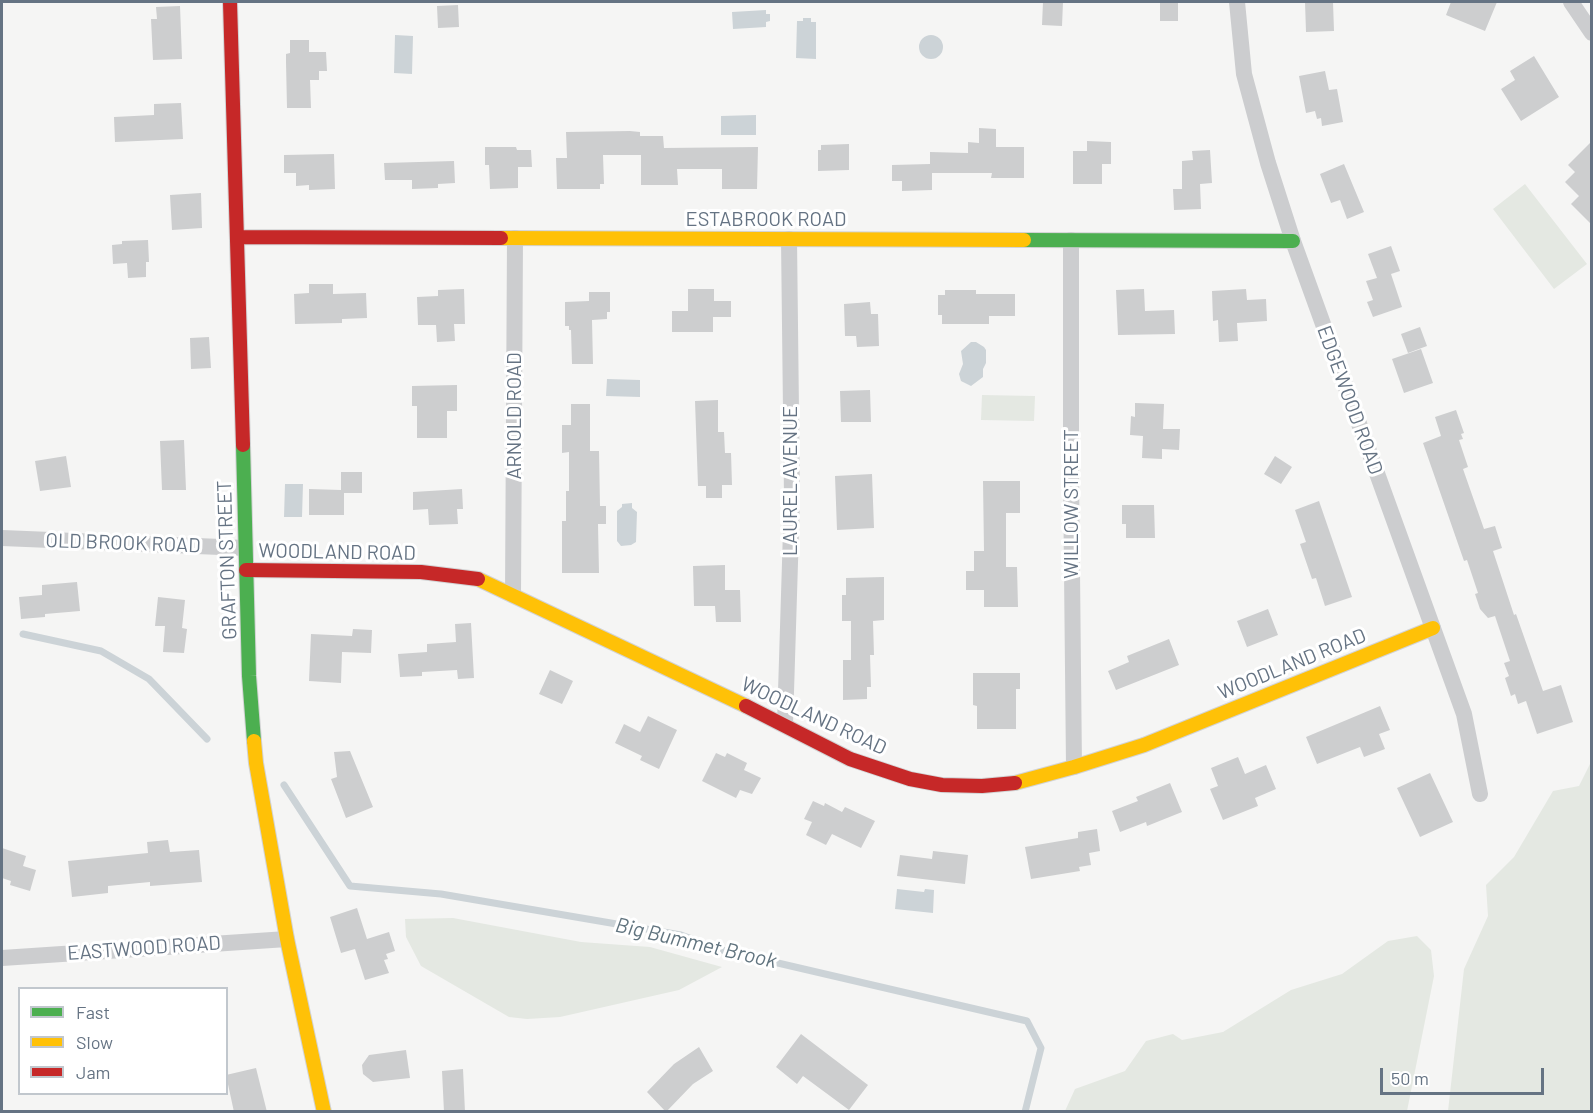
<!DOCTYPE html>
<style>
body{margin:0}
#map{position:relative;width:1593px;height:1113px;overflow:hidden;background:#f5f5f4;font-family:Barlow,sans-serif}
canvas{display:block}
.frame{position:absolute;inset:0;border:3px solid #657383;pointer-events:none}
.legend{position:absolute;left:18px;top:987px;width:210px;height:108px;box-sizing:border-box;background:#fff;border:2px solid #c1c7cd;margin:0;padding:8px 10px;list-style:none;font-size:18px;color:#657383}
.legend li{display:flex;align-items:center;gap:12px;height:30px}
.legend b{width:30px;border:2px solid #c1c7cd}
.scale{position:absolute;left:1380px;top:1068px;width:164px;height:27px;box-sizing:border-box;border:3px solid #657383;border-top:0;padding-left:8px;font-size:18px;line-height:21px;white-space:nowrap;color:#657383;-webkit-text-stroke:4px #fff;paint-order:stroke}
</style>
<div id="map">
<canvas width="1593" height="1113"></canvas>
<div class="frame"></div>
<ul class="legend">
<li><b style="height:8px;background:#4caf50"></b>Fast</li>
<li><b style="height:8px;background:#ffc107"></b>Slow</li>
<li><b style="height:8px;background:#c62828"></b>Jam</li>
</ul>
<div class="scale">50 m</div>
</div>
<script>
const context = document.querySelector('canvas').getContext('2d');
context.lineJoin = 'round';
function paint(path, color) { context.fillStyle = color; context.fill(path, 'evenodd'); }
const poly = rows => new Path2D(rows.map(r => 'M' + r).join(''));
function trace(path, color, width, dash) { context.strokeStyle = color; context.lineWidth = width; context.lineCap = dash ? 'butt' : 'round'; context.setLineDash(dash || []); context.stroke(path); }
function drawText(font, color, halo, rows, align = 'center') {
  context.font = font + ' Barlow,sans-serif'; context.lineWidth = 6; context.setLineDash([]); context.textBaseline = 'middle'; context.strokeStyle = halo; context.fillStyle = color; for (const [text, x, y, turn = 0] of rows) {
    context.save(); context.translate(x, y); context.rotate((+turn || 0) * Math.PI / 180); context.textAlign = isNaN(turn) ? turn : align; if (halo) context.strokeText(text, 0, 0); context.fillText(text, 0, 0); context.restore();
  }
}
paint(poly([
 [1525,184,1587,264,1554,289,1493,209],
 [982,395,1035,396,1034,421,981,420],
 [1590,764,1591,1111,1448,1111,1464,969,1488,916,1486,885,1514,857,1553,791,1579,786],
 [453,918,581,942,650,947,722,967,679,990,560,1017,527,1019,509,1017,421,966,406,937,405,919],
 [1417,936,1431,950,1434,976,1407,1111,1065,1111,1075,1089,1125,1071,1146,1041,1173,1034,1182,1040,1223,1032,1291,990,1342,974,1388,941]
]), '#e4e8e2');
paint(poly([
 [766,10,766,14,770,14,770,21,766,22,766,27,733,29,732,12],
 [803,18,811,18,811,22,816,22,816,59,796,58,797,21,803,21],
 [395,35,413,36,412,74,394,73],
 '919 47a12 12 0 1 1 24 0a12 12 0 1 1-24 0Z',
 [756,115,756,135,721,135,721,116],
 [971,342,976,342,984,347,986,350,986,363,983,369,983,377,971,386,961,381,959,374,963,364,961,351],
 [607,379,640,380,640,397,606,396],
 [285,484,303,484,302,517,284,517],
 [632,503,632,508,637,512,636,542,631,545,621,546,617,541,617,511,622,507,622,504],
 [897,889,924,892,925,889,934,890,933,913,895,909]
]), '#ccd3d7');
trace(poly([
 [23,634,101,651,149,679,207,739],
 [284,785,350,886,441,894,681,935,722,950,1027,1021,1041,1048,1025,1112]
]), '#ccd3d7', 7);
paint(poly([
 [1043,2,1063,2,1062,26,1042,25],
 [1160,2,1178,2,1178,21,1160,21],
 [1305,2,1333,2,1334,31,1306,32],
 [1451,2,1497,2,1485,31,1446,15],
 [458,5,459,27,438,28,437,6],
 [180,6,182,59,153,60,151,19,157,19,156,7],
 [290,40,309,40,309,52,326,52,327,71,319,71,319,80,310,80,311,108,287,108,286,62,286,54,290,53],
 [1534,56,1559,97,1521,121,1501,89,1515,80,1510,71],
 [1325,71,1329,90,1337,89,1343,122,1322,126,1321,118,1317,119,1315,111,1306,113,1299,76],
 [181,103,183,139,115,142,114,117,154,115,154,104],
 [979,128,996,129,996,147,1024,147,1024,178,991,178,992,173,932,173,932,190,902,191,902,181,892,181,892,165,930,164,930,152,968,153,968,142,979,143],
 [630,131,640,132,640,136,663,136,664,148,758,147,757,189,722,189,722,169,677,169,678,185,641,185,641,155,603,155,604,184,600,184,600,189,557,189,556,158,567,158,566,132],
 [1087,141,1111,142,1111,164,1102,164,1102,184,1073,184,1073,151,1087,151],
 [1592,141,1592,225,1571,204,1579,196,1565,182,1575,172,1568,165],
 [849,144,849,170,818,171,818,150,821,150,821,145],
 [485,147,516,147,517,150,531,150,532,167,518,167,518,188,490,189,489,165,485,165],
 [1210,150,1212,183,1200,184,1201,209,1174,210,1173,189,1182,189,1182,161,1193,160,1192,151],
 [334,154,335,189,309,190,309,185,296,186,296,173,284,173,284,155],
 [454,161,455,183,438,184,438,188,412,189,412,180,385,180,384,163],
 [1344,164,1364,212,1347,219,1340,200,1331,203,1320,174],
 [201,193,202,228,172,230,170,195],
 [148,240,149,262,146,262,146,277,128,278,127,263,113,264,112,245,122,244,122,241],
 [1391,246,1400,271,1391,274,1402,307,1373,317,1367,302,1373,300,1366,281,1377,278,1368,254],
 [309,284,333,284,333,294,366,293,367,318,342,319,342,323,295,324,294,294,309,293],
 [464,289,465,324,454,324,455,341,437,342,436,325,418,325,417,297,438,296,438,290],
 [688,289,714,289,714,301,731,301,731,317,713,317,713,332,672,332,672,311,688,311],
 [1144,289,1145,311,1174,310,1175,334,1118,335,1116,290],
 [1246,289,1247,300,1266,299,1267,321,1237,323,1238,341,1219,342,1218,320,1213,321,1212,291],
 [945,290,976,290,976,294,1015,294,1015,316,989,316,989,324,942,324,942,315,938,315,938,295,945,295],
 [589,292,610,292,610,312,607,312,607,319,592,320,593,364,572,364,571,330,569,330,569,326,565,326,565,302,589,301],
 [870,302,871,314,878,314,879,346,857,347,856,336,845,336,844,304],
 [1420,327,1427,346,1408,353,1401,334],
 [209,337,211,368,191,369,190,338],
 [1421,349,1433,383,1404,393,1392,359],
 [457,385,457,411,447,411,447,438,417,438,417,406,412,406,412,386],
 [870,390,871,422,841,422,840,391],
 [718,400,718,432,724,432,725,453,731,453,732,485,722,485,722,498,706,498,706,486,698,486,695,401],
 [1135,403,1164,404,1163,429,1180,429,1179,450,1162,449,1162,459,1142,458,1143,436,1130,435,1131,416,1135,417],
 [571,404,590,404,590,451,599,451,600,506,606,506,606,524,598,524,599,573,562,573,562,521,566,521,566,491,569,491,569,452,562,453,562,425,571,425],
 [1456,410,1464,433,1461,434,1463,439,1459,440,1468,467,1463,469,1484,529,1495,526,1502,548,1493,551,1514,615,1516,614,1543,691,1561,685,1573,722,1537,734,1526,701,1518,704,1515,694,1511,696,1505,678,1509,676,1504,663,1510,661,1495,616,1488,618,1480,609,1475,594,1478,593,1467,560,1464,561,1423,443,1441,436,1435,417],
 [184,440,186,490,162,490,160,441],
 [66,456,71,487,40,491,35,461],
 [1275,456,1292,467,1281,484,1264,474],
 [341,472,362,472,362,493,344,493,344,515,309,515,309,489,341,490],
 [872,474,874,528,837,530,835,476],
 [983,481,1020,481,1020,513,1006,513,1006,567,1017,567,1018,607,984,607,984,590,966,590,966,571,974,571,974,551,984,551],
 [462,489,463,509,457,509,458,524,429,525,428,509,413,510,413,492],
 [1319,501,1352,597,1325,606,1316,578,1312,579,1300,544,1306,542,1295,510],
 [1122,505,1154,505,1155,538,1126,538,1126,524,1122,524],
 [725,565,725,590,740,590,741,622,716,622,715,606,694,606,693,566],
 [884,577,884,620,873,621,874,655,870,655,871,687,867,687,867,699,843,700,843,660,851,660,851,621,842,621,842,595,846,595,846,578],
 [77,582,80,611,45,614,45,617,21,619,19,597,42,595,42,585],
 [158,597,185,600,182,628,187,629,184,653,163,652,165,626,155,626],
 [1268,609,1278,635,1247,647,1237,621],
 [471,623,474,678,458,679,457,670,422,672,422,676,400,677,398,654,427,652,427,644,456,642,455,624],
 [353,629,372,630,371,653,342,652,341,683,309,681,311,634,352,636],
 [1169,639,1179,665,1116,690,1108,671,1129,662,1127,656],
 [550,670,573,681,562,704,539,694],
 [973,673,1020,673,1020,689,1016,689,1016,729,977,729,977,706,973,705],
 [1380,706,1390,730,1379,734,1385,749,1364,757,1360,747,1317,764,1306,737],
 [648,716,677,730,659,769,640,760,642,756,615,743,624,724,640,732],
 [350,751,373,807,346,818,331,779,337,777,334,752],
 [716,753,725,757,727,753,747,763,744,770,761,778,752,794,740,790,736,798,702,781],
 [1238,757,1245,774,1266,765,1276,789,1255,798,1258,806,1223,820,1210,789,1218,786,1211,768],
 [1430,773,1453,822,1420,837,1397,788],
 [1170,783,1182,812,1147,826,1146,822,1120,832,1112,811,1138,801,1136,797],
 [813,801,824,806,825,803,842,812,845,807,875,821,861,848,832,834,826,845,806,835,812,822,804,819],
 [1097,829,1100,851,1089,853,1091,865,1079,867,1080,871,1031,879,1025,847,1078,838,1078,832],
 [168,840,170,852,199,850,202,882,150,886,150,882,108,886,108,893,72,897,68,861,148,853,147,842],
 [2,848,26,856,23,866,36,870,30,891,10,885,11,881,2,878],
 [933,851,968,855,965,884,897,876,900,855,932,859],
 [357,908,367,939,389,932,395,951,386,954,388,959,384,960,389,973,365,980,355,949,341,953,330,917],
 [801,1034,868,1085,849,1110,803,1076,797,1084,776,1067],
 [699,1047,713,1071,693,1084,666,1112,647,1092,674,1064],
 [406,1050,410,1078,373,1082,363,1074,362,1065,369,1055],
 [256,1068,267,1112,234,1112,226,1075],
 [463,1069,465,1112,444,1112,442,1071]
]), '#cdcecf');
const fast = poly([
 [1024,240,1293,241],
 [243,445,249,676,254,741]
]);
const slow = poly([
 [501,238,1024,240],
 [478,579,746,706],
 [254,741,256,763,287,939,324,1112],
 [1015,783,1074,767,1144,745,1433,628]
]);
const jam = poly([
 [230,2,243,445],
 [238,237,501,238],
 [246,570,421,572,478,579],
 [746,706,850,759,910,779,942,785,982,786,1015,783]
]);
trace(fast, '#d2d3d4', 16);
trace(slow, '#d2d3d4', 16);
trace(jam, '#d2d3d4', 16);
trace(poly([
 [1237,2,1244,74,1268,163,1293,241,1464,714,1480,794],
 [1571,2,1592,33],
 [1071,240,1071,474,1074,767],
 [2,538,245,548],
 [513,595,515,238],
 [785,724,792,498,789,239],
 [2,958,287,939]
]), '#cccdcf', 16);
trace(fast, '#4caf50', 14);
trace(slow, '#ffc107', 14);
trace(jam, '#c62828', 14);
drawText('20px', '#657383', '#fff', [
 ["ESTABROOK ROAD",766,219],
 ["EDGEWOOD ROAD",1350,400,70],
 ["ARNOLD ROAD",514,416,-90],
 ["LAUREL AVENUE",790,481,-90],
 ["WILLOW STREET",1071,504,-90],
 ["OLD BROOK ROAD",123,543,2],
 ["WOODLAND ROAD",337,552,1],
 ["GRAFTON STREET",227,560,-92],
 ["WOODLAND ROAD",1292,664,-22],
 ["WOODLAND ROAD",814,716,25],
 ["EASTWOOD ROAD",144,948,-4]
]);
drawText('italic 21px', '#61747f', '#fff', [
 ["Big Bummet Brook",696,943,13]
]);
</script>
